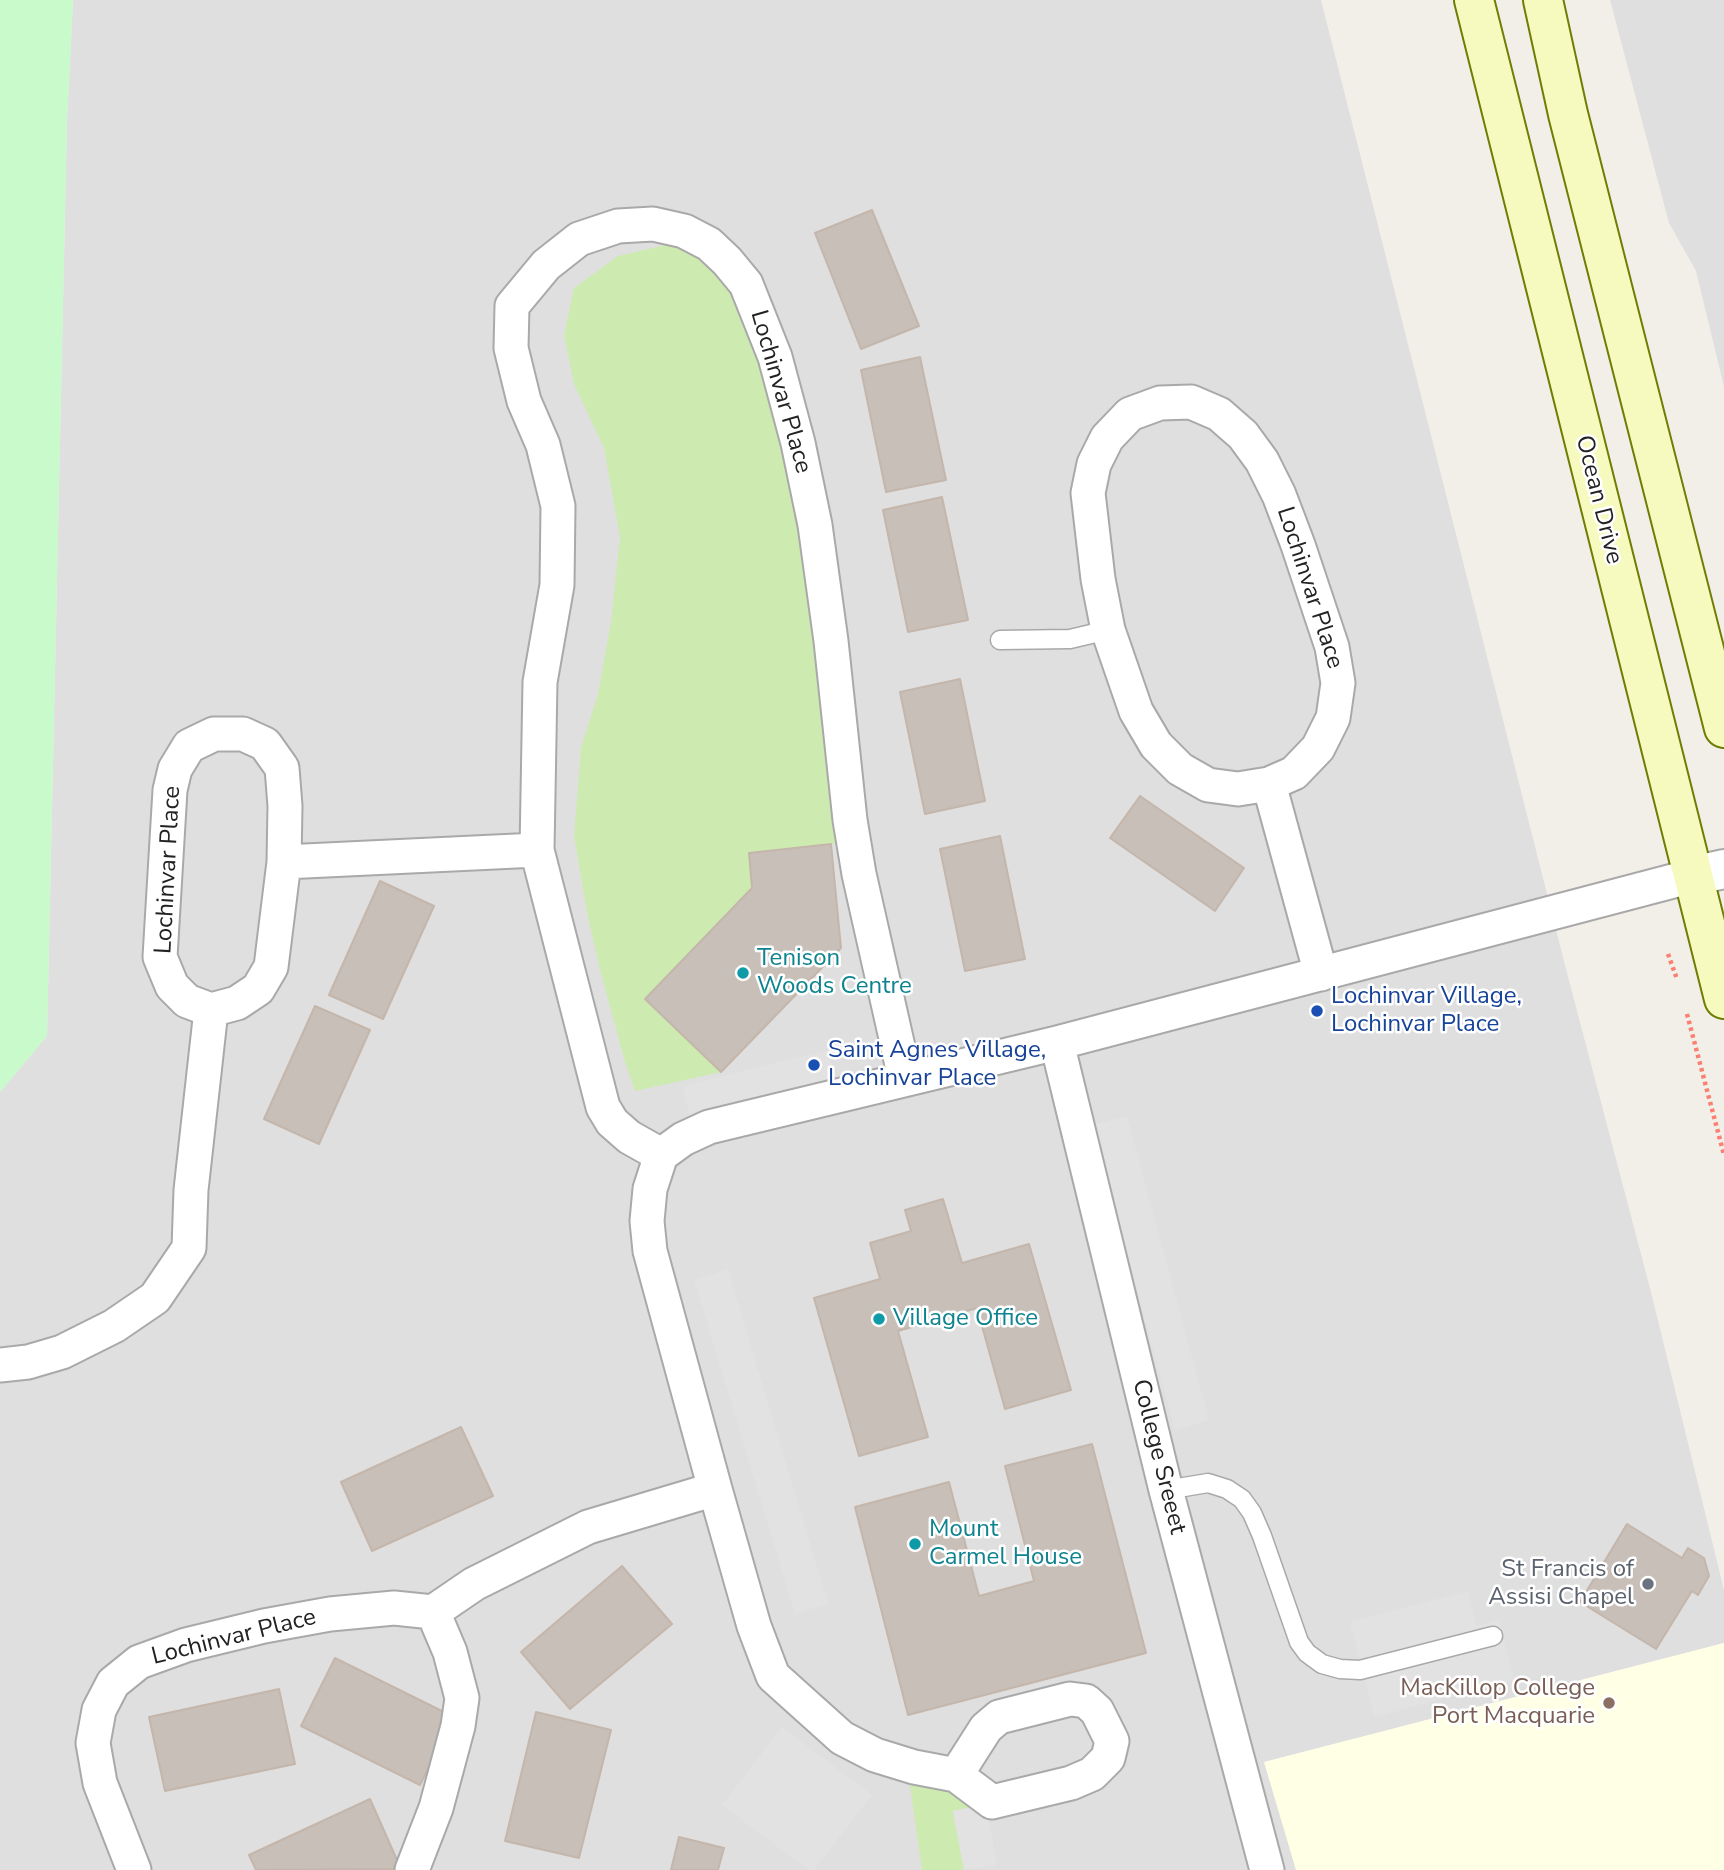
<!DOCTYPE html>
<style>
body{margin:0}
canvas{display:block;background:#f2efe9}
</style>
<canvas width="1724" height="1870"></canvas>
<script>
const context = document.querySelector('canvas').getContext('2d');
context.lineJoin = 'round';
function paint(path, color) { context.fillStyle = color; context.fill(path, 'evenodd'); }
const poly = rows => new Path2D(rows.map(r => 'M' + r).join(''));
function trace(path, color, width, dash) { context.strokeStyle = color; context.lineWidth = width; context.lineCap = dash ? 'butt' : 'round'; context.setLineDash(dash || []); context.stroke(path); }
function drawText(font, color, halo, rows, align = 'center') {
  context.font = font + ' "Nunito Sans",sans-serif'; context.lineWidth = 5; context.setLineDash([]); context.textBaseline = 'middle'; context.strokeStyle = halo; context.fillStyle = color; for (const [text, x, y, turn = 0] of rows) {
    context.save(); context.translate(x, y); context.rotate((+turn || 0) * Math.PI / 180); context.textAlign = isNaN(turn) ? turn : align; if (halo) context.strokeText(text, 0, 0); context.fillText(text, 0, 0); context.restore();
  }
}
paint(poly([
 [73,0,1321,0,1566,969,1652,1296,1724,1590,1724,1643,1265,1762,1296,1870,0,1870,0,1092,47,1036,67,120],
 [1610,0,1724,0,1724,387,1696,271,1669,223]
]), '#e0dfdf');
paint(poly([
 [1724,1643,1724,1870,1296,1870,1264,1762]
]), '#ffffe5');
paint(poly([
 [674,243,723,263,784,387,841,843,750,853,752,888,721,1072,635,1091,625,1062,600,970,587,913,574,836,581,748,598,694,611,622,620,537,604,448,574,384,564,335,574,288,618,256],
 [909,1779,984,1793,986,1804,953,1811,964,1870,922,1870]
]), '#cdebb0');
paint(poly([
 [0,0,73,0,67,120,47,1036,0,1092]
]), '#c8facc');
paint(poly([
 [828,1050,834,1078,689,1114,683,1086],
 [1127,1116,1209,1420,1175,1430,1092,1125],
 [728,1269,828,1604,795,1614,694,1280],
 [1468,1591,1477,1626,1499,1620,1514,1680,1374,1717,1350,1622],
 [782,1727,872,1795,814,1870,808,1870,722,1805],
 [986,1804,997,1865,964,1870,953,1811]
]), '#e2e2e2');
const building = poly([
 [872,210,919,326,861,349,815,233,872,210],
 [920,357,946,480,886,492,861,370,920,357],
 [942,497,968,620,908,632,883,510,942,497],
 [960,679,985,801,925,814,900,692,960,679],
 [1140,796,1244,868,1215,911,1110,838,1140,796],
 [1000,836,1025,959,965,971,940,849,1000,836],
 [831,844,841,948,721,1072,645,999,752,888,749,853,831,844],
 [380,881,434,906,383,1019,329,995,380,881],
 [315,1006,370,1030,319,1144,264,1119,315,1006],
 [943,1199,962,1263,1029,1244,1071,1390,1005,1409,977,1308,898,1331,928,1437,859,1456,814,1298,880,1279,870,1243,911,1231,905,1210,943,1199],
 [461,1427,493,1496,372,1551,341,1482,461,1427],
 [1092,1444,1146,1653,908,1715,855,1507,949,1482,979,1596,1034,1581,1005,1466,1092,1444],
 [1627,1524,1682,1558,1688,1548,1704,1558,1709,1576,1698,1595,1692,1591,1656,1649,1580,1602,1627,1524],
 [622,1566,672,1624,570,1709,521,1652,622,1566],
 [335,1658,454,1717,420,1785,301,1726,335,1658],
 [279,1689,295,1764,165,1791,149,1717,279,1689],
 [536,1712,611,1730,579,1858,505,1841,536,1712],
 [370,1799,401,1869,256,1870,249,1855,370,1799],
 [679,1837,724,1848,718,1870,671,1870,679,1837]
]);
paint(building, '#c7bfb8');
trace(building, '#c4b6ab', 2);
const service = poly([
 [1000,640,1070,639,1108,630],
 [1166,1490,1208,1483,1227,1489,1242,1499,1252,1513,1262,1536,1299,1642,1307,1653,1322,1664,1340,1669,1360,1670,1493,1636]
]);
const minor = poly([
 [1191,402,1219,414,1243,435,1262,461,1279,495,1298,545,1332,647,1338,683,1333,718,1318,748,1294,773,1269,784,1238,789,1208,785,1180,769,1156,745,1136,711,1108,630,1098,579,1088,493,1094,464,1107,438,1130,414,1160,403,1191,402],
 [214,734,243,734,265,744,282,768,285,806,284,862,271,967,258,989,237,1003,211,1010,187,1001,172,986,160,957,170,790,175,769,189,746,214,734],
 [1269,784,1321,974],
 [537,850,540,682,557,585,558,506,543,445,524,401,511,348,512,306,546,265,579,239,618,226,653,224,684,231,709,244,727,261,746,284,775,357,798,443,815,525,831,641,850,820,859,874,905,1078],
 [284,862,537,850,603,1107,612,1122,629,1137,661,1155],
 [1057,1043,1166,1490,1267,1870],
 [0,1365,28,1362,62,1352,114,1326,155,1298,189,1248,191,1190,211,1010],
 [715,1489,754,1626,773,1676,842,1738,875,1755,914,1767,956,1775,992,1802,1071,1783,1092,1774,1108,1758,1112,1741,1097,1711,1086,1701,1070,1699,999,1717,986,1728,956,1775],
 [134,1870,100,1783,93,1743,99,1710,113,1683,139,1662,186,1645,264,1626,330,1614,394,1608,433,1612,474,1584,588,1527,715,1489,650,1251,647,1221,650,1189,661,1155,683,1139,709,1127,1057,1043,1692,876],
 [412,1870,436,1808,458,1726,462,1698,450,1652,433,1612]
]);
const tertiary = poly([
 [1692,876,1724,869]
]);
const secondary = poly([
 [1474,0,1724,999],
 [1543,0,1568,114,1724,728]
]);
trace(service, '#a9a9a9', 21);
trace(minor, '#a9a9a9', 37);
trace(tertiary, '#a9a9a9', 42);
trace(secondary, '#707d05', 42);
trace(poly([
 [1668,954,1677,979],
 [1687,1014,1724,1155]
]), '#fa8072', 4.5, [3.5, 3.5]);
trace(service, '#fff', 18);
trace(minor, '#fff', 33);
trace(tertiary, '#fff', 38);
trace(secondary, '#f7fabf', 38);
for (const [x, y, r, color] of [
 [743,973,7,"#0f9aa8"],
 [1317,1011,7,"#1a4fb4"],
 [814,1065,7,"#1a4fb4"],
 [879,1319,7,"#0f9aa8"],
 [915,1544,7,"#0f9aa8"],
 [1648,1584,7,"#6b7280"],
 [1609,1703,7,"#8d6e63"]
]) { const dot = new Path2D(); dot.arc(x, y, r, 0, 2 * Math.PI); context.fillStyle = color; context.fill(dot); trace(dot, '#fff', 2.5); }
drawText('24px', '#222', '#fff', [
 ["Lochinvar Place",780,392,74],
 ["Ocean Drive",1598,500,76],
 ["Lochinvar Place",1309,588,72],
 ["Lochinvar Place",169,870,-87],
 ["College Sreeet",1158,1457,76],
 ["Lochinvar Place",234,1638,-14]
]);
drawText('24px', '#0d838f', '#fff', [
 ["Tenison",757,959],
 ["Woods Centre",757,987],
 ["Village Office",893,1319],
 ["Mount",929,1530],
 ["Carmel House",929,1558]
], 'left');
drawText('24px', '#164399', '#fff', [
 ["Lochinvar Village,",1331,997],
 ["Lochinvar Place",1331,1025],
 ["Saint Agnes Village,",828,1051],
 ["Lochinvar Place",828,1079]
], 'left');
drawText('24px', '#5b616d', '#fff', [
 ["St Francis of",1634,1570],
 ["Assisi Chapel",1634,1598]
], 'right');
drawText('24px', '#785e54', '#fff', [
 ["MacKillop College",1595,1689],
 ["Port Macquarie",1595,1717]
], 'right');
</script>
